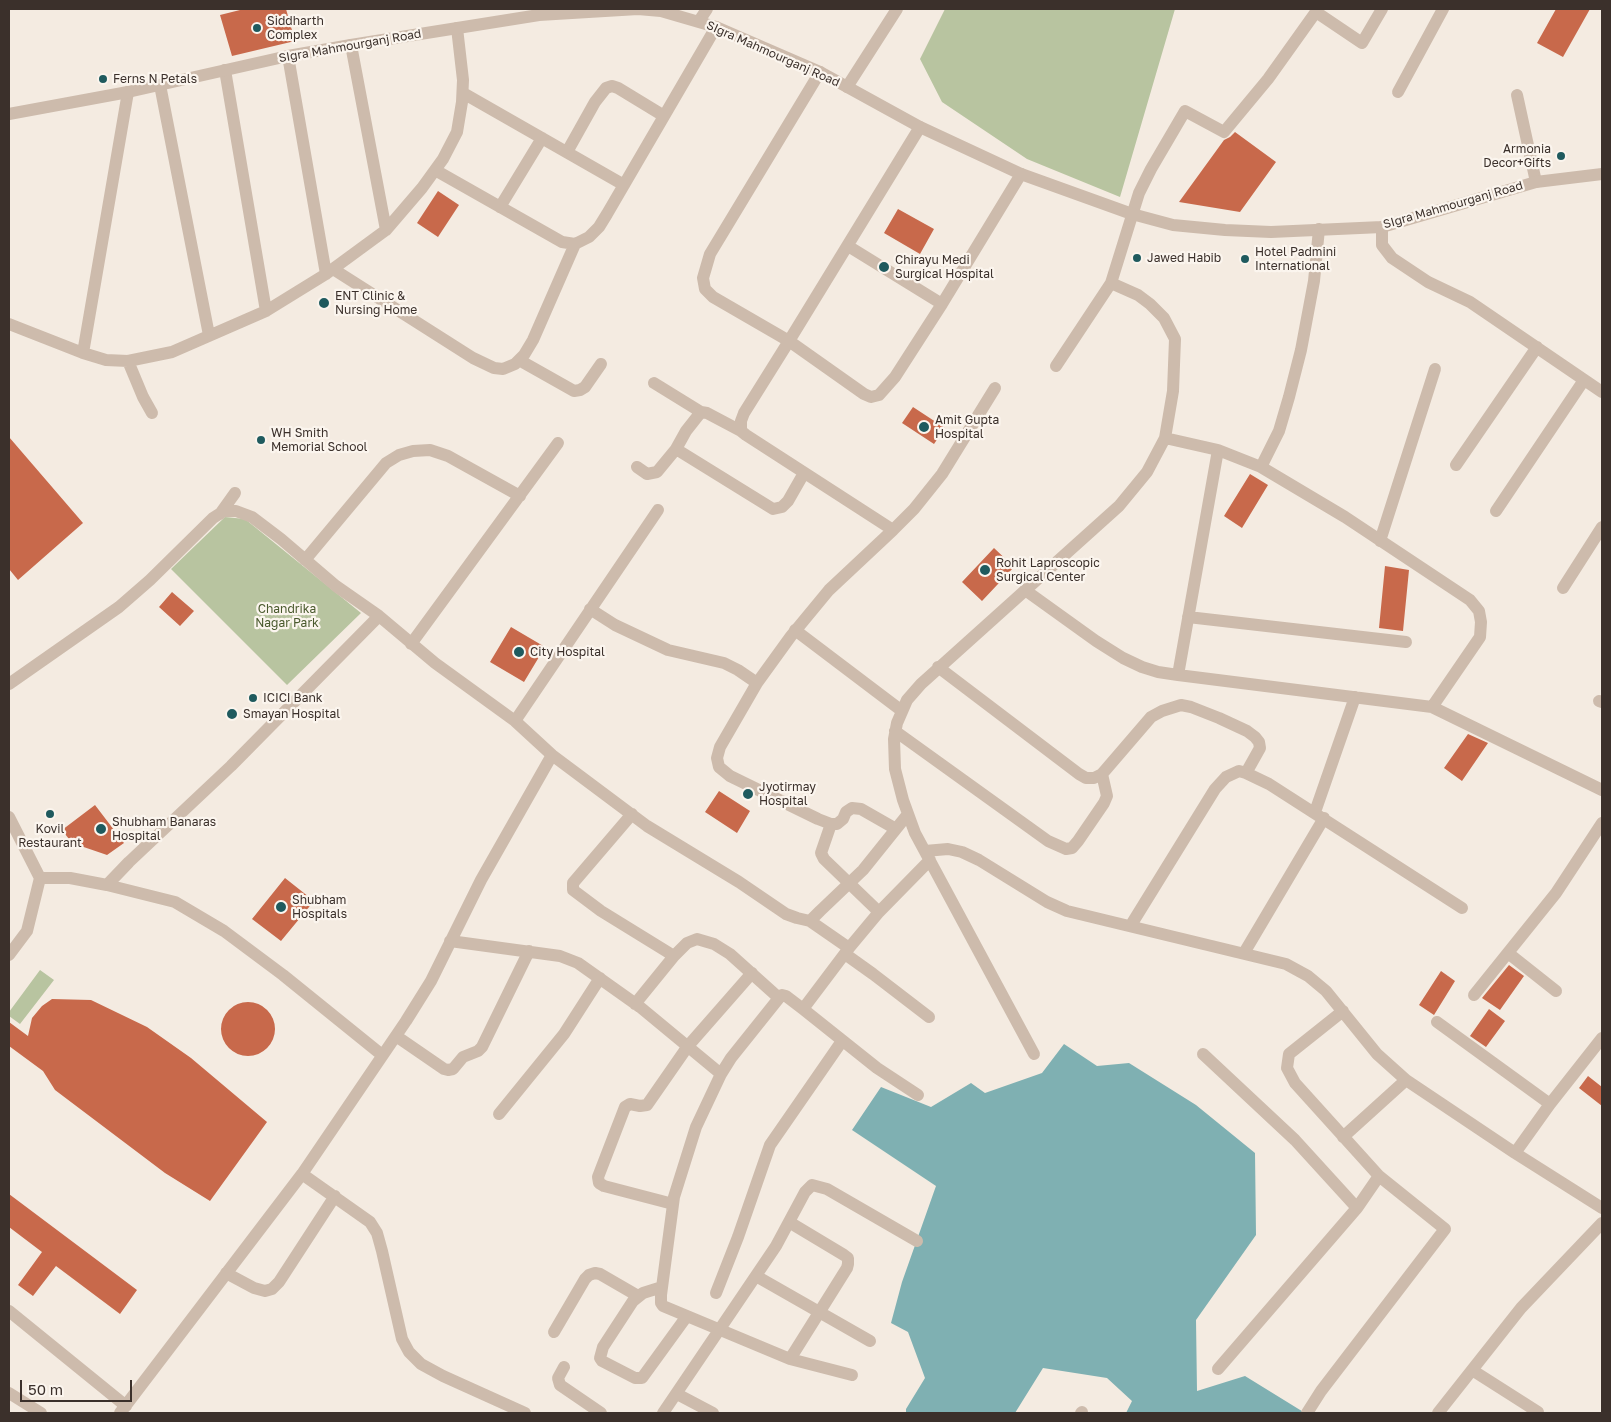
<!DOCTYPE html>
<style>
body{margin:0}
#map{position:relative;width:1611px;height:1422px;overflow:hidden;background:#f4ebe1;font-family:"Golos Text",sans-serif}
canvas{display:block}
.frame{position:absolute;inset:0;border:10px solid #3b302b;pointer-events:none}
.scale{position:absolute;left:20px;top:1380px;width:112px;height:22px;box-sizing:border-box;border:2px solid #3b302b;border-top:0;padding-left:6px;font-size:15px;line-height:18px;white-space:nowrap;color:#3b302b;-webkit-text-stroke:4px #fbf5ee;paint-order:stroke}
</style>
<div id="map">
<canvas width="1611" height="1422"></canvas>
<div class="frame"></div>
<div class="scale">50 m</div>
</div>
<script>
const context = document.querySelector('canvas').getContext('2d');
context.lineJoin = 'round';
function paint(path, color) { context.fillStyle = color; context.fill(path, 'evenodd'); }
const poly = rows => new Path2D(rows.map(r => 'M' + r).join(''));
function trace(path, color, width, dash) { context.strokeStyle = color; context.lineWidth = width; context.lineCap = dash ? 'butt' : 'round'; context.setLineDash(dash || []); context.stroke(path); }
function drawText(font, color, halo, rows, align = 'center') {
  context.font = font + ' "Golos Text",sans-serif'; context.lineWidth = 4.5; context.setLineDash([]); context.textBaseline = 'middle'; context.strokeStyle = halo; context.fillStyle = color; for (const [text, x, y, turn = 0] of rows) {
    context.save(); context.translate(x, y); context.rotate((+turn || 0) * Math.PI / 180); context.textAlign = isNaN(turn) ? turn : align; if (halo) context.strokeText(text, 0, 0); context.fillText(text, 0, 0); context.restore();
  }
}
paint(poly([
 [945,9,1175,9,1120,197,1027,159,942,102,920,59],
 [225,517,245,519,361,613,287,685,171,569],
 [40,970,54,980,20,1024,9,1016,9,1012]
]), '#b8c4a0');
paint(poly([
 [1064,1044,1097,1066,1129,1063,1196,1105,1255,1153,1256,1235,1196,1320,1197,1391,1245,1376,1305,1413,1126,1413,1132,1401,1107,1378,1043,1368,1015,1413,906,1413,906,1409,925,1378,908,1332,891,1323,902,1282,936,1186,852,1130,881,1087,931,1107,971,1083,985,1093,1042,1073]
]), '#7fb0b2');
paint(poly([
 [244,9,286,9,295,41,232,56,220,15],
 [1556,9,1590,9,1563,57,1537,43],
 [1235,132,1276,162,1240,212,1179,202,1224,140,1230,137],
 [438,191,459,205,438,237,417,223],
 [898,209,934,229,920,254,884,233],
 [913,407,945,428,934,444,902,423],
 [9,437,83,523,18,580,9,569],
 [1250,474,1268,485,1242,528,1224,516],
 [994,548,1014,567,982,601,962,582],
 [1385,566,1409,570,1403,631,1379,628],
 [172,592,194,611,180,626,159,607],
 [511,627,545,647,524,682,490,662],
 [1468,734,1488,743,1462,781,1444,768],
 [719,791,750,811,737,833,705,812],
 [95,805,124,843,107,855,72,843,62,830],
 [285,878,314,901,281,941,252,919],
 [1509,965,1524,976,1500,1010,1482,998],
 [1441,971,1455,981,1434,1015,1419,1005],
 [52,999,91,1000,147,1027,191,1058,267,1122,210,1201,165,1173,55,1090,43,1071,9,1046,9,1022,28,1036,32,1018,42,1006],
 '221 1029a27 27 0 1 1 54 0a27 27 0 1 1-54 0Z',
 [1489,1009,1505,1021,1486,1047,1470,1036],
 [1588,1076,1602,1087,1602,1106,1579,1088],
 [9,1194,137,1290,120,1314,56,1266,33,1296,18,1285,42,1252,9,1227]
]), '#c8694b');
trace(poly([
 [1316,12,1362,43,1382,9],
 [699,21,707,9],
 [351,45,386,230],
 [288,56,326,274],
 [225,70,266,311],
 [820,72,710,254,703,278,705,289,713,297,789,341,864,394,871,397,879,395,895,377,942,304,1021,174],
 [160,85,209,335],
 [847,87,897,9],
 [1398,92,1443,9],
 [463,93,624,185],
 [1517,95,1536,182],
 [567,152,595,102,606,88,612,86,618,88,664,116],
 [435,170,562,242,575,244,589,237,599,227,607,214,716,27],
 [500,207,542,138],
 [1382,227,1382,245,1392,258,1428,282,1470,302,1602,392],
 [1319,229,1314,281,1301,350,1289,397,1279,431,1261,467,1218,450,1178,675,1432,707,1602,790],
 [848,246,942,304],
 [333,269,473,358,494,368,503,369,515,364,524,355,533,340,575,244],
 [9,324,83,353,106,360,128,361,172,352,266,311,326,274,386,230,422,188,443,159,457,132,462,102,463,80,457,28],
 [83,353,128,92],
 [519,360,574,391,580,390,585,387,601,364],
 [128,361,143,397,152,413],
 [1056,366,1111,283,1139,193,1151,169,1185,111,1224,132,1268,79,1318,9],
 [654,383,701,412],
 [1165,438,1218,450],
 [676,449,773,509,782,507,788,501,804,473],
 [1456,465,1537,347],
 [637,467,647,474,657,472,676,449,686,431,701,412,707,413,741,431],
 [1261,467,1345,517,1470,600,1479,611,1481,622,1480,637,1432,707],
 [1496,511,1584,380],
 [220,514,235,493],
 [893,530,914,509,942,474,995,388],
 [1380,541,1435,369],
 [305,560,386,463,399,455,413,451,430,450,448,456,520,496],
 [1563,588,1602,527],
 [1025,590,1096,641,1123,658,1142,667,1158,672,1178,675],
 [590,609,615,625,668,650,724,663,738,670,757,683],
 [1188,617,1406,642],
 [795,630,902,711],
 [411,644,558,443],
 [938,667,1079,774,1086,778,1094,778,1102,774,1151,717,1162,711,1181,705,1191,707,1219,718,1247,731,1255,737,1259,742,1260,748,1246,773],
 [9,684,119,607,150,580,213,518,224,511,236,511,252,517,281,539,336,586,379,616,435,663,515,721,552,755,647,826,739,882,786,914,797,918,810,921,820,911,863,870,908,814],
 [1599,701,1602,702],
 [515,721,658,510],
 [895,731,1048,841,1066,849,1072,848,1078,841,1104,803,1107,796,1102,774],
 [1315,812,1355,697],
 [632,814,573,883,573,890,601,911,674,956],
 [9,817,40,878,70,878,107,885,175,902,224,931,283,975,382,1055],
 [831,824,821,853,824,859,879,912],
 [896,829,861,809,852,808,846,812,843,819,837,824,831,824,818,819,730,776,719,767,717,758,720,747,757,683,791,636,829,590,893,530,746,435,741,431,741,421,744,413,789,341,920,127],
 [925,851,948,849,962,852,979,860,1047,902,1067,911,1286,964,1308,976,1326,991,1377,1054,1406,1080,1515,1153],
 [107,885,129,862,231,766,379,616],
 [810,921,849,948],
 [1131,925,1215,789,1226,777,1239,771,1246,773,1269,784,1462,908],
 [450,941,560,956,578,963,640,1007,721,1074],
 [1244,953,1324,818],
 [1508,953,1556,991],
 [845,954,873,974,929,1017],
 [9,955,27,931,40,878],
 [1474,995,1556,893,1602,823],
 [635,1004,674,956,687,943,697,939,714,944,730,954,779,998],
 [803,1009,849,948,879,912,930,860],
 [1437,1022,1550,1104],
 [396,1036,444,1069,448,1070,453,1069,463,1057,478,1051,482,1047,529,951],
 [1602,1038,1550,1104,1515,1153,1602,1208],
 [1034,1054,915,833,903,800,895,769,894,739,897,723,907,700,921,684,1119,506,1147,472,1165,438,1173,391,1175,339,1164,318,1150,304,1138,295,1111,283],
 [1203,1054,1295,1140,1357,1208,1218,1369],
 [499,1114,564,1034,600,978],
 [1343,1137,1406,1080],
 [302,1174,370,1222,377,1233,382,1251,402,1339,409,1352,421,1364,443,1376,525,1413],
 [673,1204,604,1186,599,1183,598,1177,625,1107,630,1104,640,1106,647,1105,688,1046,752,973],
 [1357,1208,1379,1176],
 [789,1222,844,1255,848,1258,848,1264,847,1268,790,1359],
 [226,1273,254,1288,265,1291,272,1289,279,1282,335,1196],
 [756,1276,870,1341],
 [662,1287,643,1293,633,1301,603,1347,600,1358,602,1361,635,1378,642,1378,687,1316],
 [716,1293,738,1237,770,1145,842,1041],
 [9,1311,126,1406],
 [554,1332,585,1279,589,1275,595,1273,600,1274,638,1296],
 [564,1367,558,1378,560,1385,601,1413],
 [1472,1370,1538,1412,1537,1413],
 [852,1375,790,1359,663,1306,661,1303,661,1295,674,1197,696,1127,721,1074,731,1058,779,998,782,995,786,996,803,1009,877,1068,918,1095],
 [9,1393,41,1413],
 [677,1394,713,1413],
 [120,1413,302,1174,406,1021,431,981,481,880,552,755],
 [663,1413,776,1246,805,1192,812,1185,827,1189,917,1241],
 [1081,1413,1082,1412],
 [1307,1413,1321,1391,1445,1229,1379,1176,1295,1083,1287,1068,1289,1054,1343,1011],
 [1438,1413,1521,1308,1602,1223]
]), '#cdbbac', 12);
trace(poly([
 [9,114,128,92,288,56,351,45,539,15,638,9,661,11,716,27,820,72,920,127,1021,174,1132,214,1173,225,1225,230,1271,232,1382,227,1536,182,1602,174]
]), '#cdbbac', 12);
for (const [x, y, r, color] of [
 [257,28,5,"#1f5a5e"],
 [103,79,5,"#1f5a5e"],
 [1561,156,5,"#1f5a5e"],
 [1137,258,5,"#1f5a5e"],
 [1245,259,5,"#1f5a5e"],
 [884,267,6,"#1f5a5e"],
 [324,303,6,"#1f5a5e"],
 [924,427,6,"#1f5a5e"],
 [261,440,5,"#1f5a5e"],
 [985,570,6,"#1f5a5e"],
 [519,652,6,"#1f5a5e"],
 [253,698,5,"#1f5a5e"],
 [232,714,6,"#1f5a5e"],
 [748,794,6,"#1f5a5e"],
 [50,814,5,"#1f5a5e"],
 [101,829,6,"#1f5a5e"],
 [281,907,6,"#1f5a5e"]
]) { const dot = new Path2D(); dot.arc(x, y, r, 0, 2 * Math.PI); context.fillStyle = color; context.fill(dot); trace(dot, '#fbf5ee', 2); }
drawText('12px', '#3b302b', '#fbf5ee', [
 ["Siddharth",267,21],
 ["Complex",267,35],
 ["Ferns N Petals",113,79],
 ["Armonia",1551,149,"right"],
 ["Decor+Gifts",1551,163,"right"],
 ["Hotel Padmini",1255,252],
 ["International",1255,266],
 ["Jawed Habib",1147,258],
 ["Chirayu Medi",895,260],
 ["Surgical Hospital",895,274],
 ["ENT Clinic &",335,296],
 ["Nursing Home",335,310],
 ["Amit Gupta",935,420],
 ["Hospital",935,434],
 ["WH Smith",271,433],
 ["Memorial School",271,447],
 ["Rohit Laproscopic",996,563],
 ["Surgical Center",996,577],
 ["City Hospital",530,652],
 ["ICICI Bank",263,698],
 ["Smayan Hospital",243,714],
 ["Jyotirmay",759,787],
 ["Hospital",759,801],
 ["Shubham Banaras",112,822],
 ["Hospital",112,836],
 ["Kovil",50,829,"center"],
 ["Restaurant",50,843,"center"],
 ["Shubham",292,900],
 ["Hospitals",292,914]
], 'left');
drawText('12px', '#3b302b', '#fbf5ee', [
 ["SIgra Mahmourganj Road",350,46,-10],
 ["SIgra Mahmourganj Road",773,54,24],
 ["SIgra Mahmourganj Road",1453,205,-16]
]);
drawText('12px', '#4a5a2e', '#fbf5ee', [
 ["Chandrika",287,609],
 ["Nagar Park",287,623]
]);
</script>
